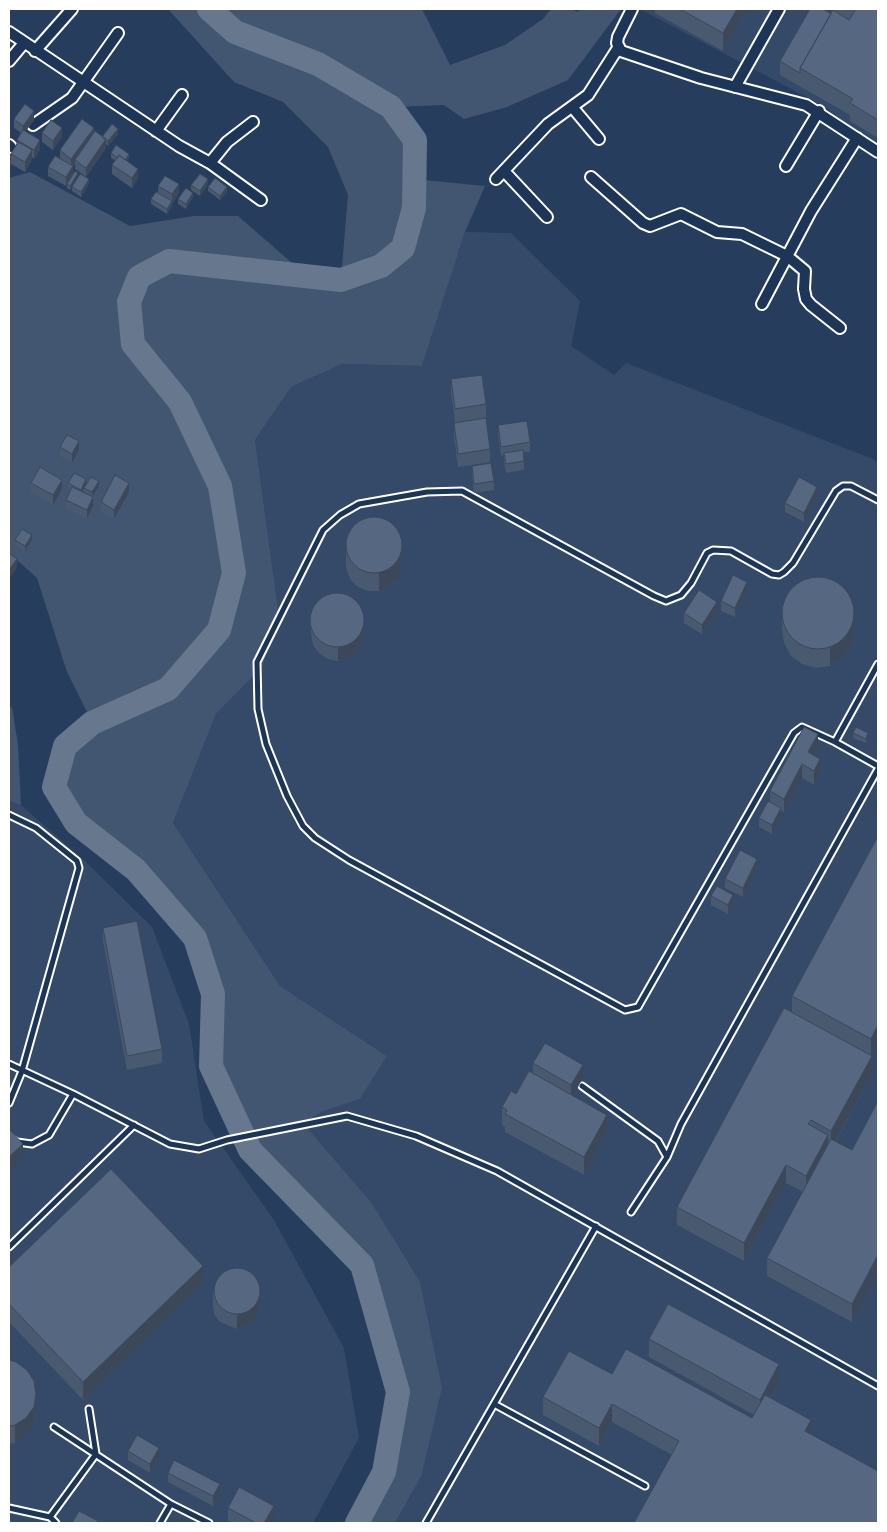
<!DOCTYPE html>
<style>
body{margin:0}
#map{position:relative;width:887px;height:1532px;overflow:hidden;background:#263d5e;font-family:Sriracha,sans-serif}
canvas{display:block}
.frame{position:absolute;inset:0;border:10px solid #fff;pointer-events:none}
</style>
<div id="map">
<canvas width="887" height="1532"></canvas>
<div class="frame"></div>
</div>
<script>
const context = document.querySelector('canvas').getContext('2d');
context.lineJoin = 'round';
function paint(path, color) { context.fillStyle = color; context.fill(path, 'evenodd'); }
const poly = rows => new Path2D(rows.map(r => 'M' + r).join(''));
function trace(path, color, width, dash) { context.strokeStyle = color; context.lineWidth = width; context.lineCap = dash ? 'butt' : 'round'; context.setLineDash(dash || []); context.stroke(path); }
paint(poly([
 [640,9,878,9,878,146,844,123,825,107],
 [465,232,511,233,580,301,571,346,614,375,626,363,878,461,878,1523,395,1523,421,1477,371,1202,303,1123,324,1111,360,1099,387,1056,280,986,173,823,216,714,263,666,278,609,255,440,291,387,342,364,422,366],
 [9,801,21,805,85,861,152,927,189,1024,204,1121,274,1220,344,1348,359,1438,313,1523,9,1523]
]), '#344a68');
paint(poly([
 [168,9,422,9,450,65,505,45,543,19,551,9,571,9,578,12,580,9,621,9,568,80,507,107,464,119,444,105,392,107,415,140,414,179,485,186,465,232,422,366,342,364,291,387,255,440,278,609,263,666,216,714,173,823,280,986,387,1056,360,1099,324,1111,303,1123,371,1202,420,1282,442,1388,421,1477,395,1523,357,1523,384,1472,398,1392,362,1266,250,1150,211,1066,213,994,195,938,136,870,76,823,54,787,65,746,92,722,67,672,37,578,9,553,9,178,30,172,130,226,194,216,238,216,307,276,341,279,348,195,328,147,283,102,234,82],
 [12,707,18,745,21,805,9,801,9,708]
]), '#425672');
trace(poly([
 [209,9,235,32,318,64,391,107,415,140,414,208,403,248,381,266,341,280,169,261,139,277,129,302,133,344,180,402,220,486,234,573,219,630,168,689,92,723,65,746,54,787,76,823,136,870,195,938,213,994,211,1066,250,1150,362,1265,398,1392,384,1472,357,1523]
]), '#67788e', 24);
const service = poly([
 [878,500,851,486,843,486,836,491,793,563,784,572,779,575,772,574,731,551,713,550,707,553,691,583,681,595,666,601,654,596,462,491,427,492,359,504,340,515,323,530,257,662,258,709,266,744,287,796,303,826,315,838,349,860,625,1010,638,1007,794,733,802,727,835,742,878,766],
 [835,742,878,664],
 [9,815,36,828,77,861,79,868,22,1071,9,1103],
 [9,1064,73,1094,170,1144,199,1149,227,1140,347,1116,416,1136,497,1171,878,1386],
 [582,1086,658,1141,667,1157],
 [9,1137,17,1142,32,1144,49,1135,73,1094],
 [631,1212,667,1157,681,1124,878,769],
 [9,1247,134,1125],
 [494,1404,645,1486],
 [54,1427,171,1504,209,1523],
 [9,1508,50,1517,56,1523],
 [50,1517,96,1454,89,1409],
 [160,1523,171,1504],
 [426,1523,596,1226]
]);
const minor = poly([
 [632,9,618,37,617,43,621,51,701,78,806,105,878,152],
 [9,32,179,146,210,163,261,200],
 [35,51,72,9],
 [9,61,24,43],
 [735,87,779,9],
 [573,108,599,139],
 [33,125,72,98,118,33],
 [156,131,182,95],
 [9,145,11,147],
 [210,163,227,142,253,122],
 [786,166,819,111],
 [504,171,547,217],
 [591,177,643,223,650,226,681,214,717,232,742,234,787,256,805,271,804,289,806,299,811,305,840,328],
 [496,179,548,124,588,95,618,48],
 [762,304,811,211,857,138]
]);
trace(service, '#fff', 9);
trace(minor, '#fff', 14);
trace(service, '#1d3557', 5);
trace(minor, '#1d3557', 10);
paint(poly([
 [655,9,747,9,723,51,655,13],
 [830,9,878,9,878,138,850,121,850,115,780,75,780,61,831,14,833,11],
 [14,119,34,120,25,131,40,149,34,159,32,157,32,159,25,172,11,164,9,169,9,155,11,156,11,154,17,143,17,140,21,133,14,128],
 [94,132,102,137,118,134,108,146,106,144,106,148,86,177,75,169,75,164,73,167,73,175,78,177,89,183,81,197,72,191,72,187,70,190,67,188,67,184,66,186,48,176,48,167,60,159,60,150],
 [42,133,62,137,53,150,42,142],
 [111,153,129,158,127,161,138,178,132,188,112,174,112,165,116,161,111,158],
 [208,184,200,196,191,190,191,185],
 [158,186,179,193,172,204,172,203,172,206,167,214,151,204,151,199,158,193],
 [208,187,227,192,220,200,208,191],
 [193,197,186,209,178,204,178,199],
 [451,379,486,404,486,418,490,449,490,462,458,467,454,436,454,423,455,422,451,393],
 [498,425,530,442,530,452,523,452,524,461,524,470,506,473,504,462,504,455,501,456,498,434],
 [60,447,79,450,72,463,60,456],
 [472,466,494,481,494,490,474,493,472,475],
 [31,483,62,489,53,505,31,492],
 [68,483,86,484,99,486,92,497,93,506,87,519,66,509,66,500,71,489,68,488],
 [84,488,84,492,90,496,82,492],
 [129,492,114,519,101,511,101,502],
 [817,497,804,522,785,512,785,503],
 [15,540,32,540,25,551,15,545],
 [346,540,401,569,397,579,389,587,379,591,368,591,358,587,350,579,346,568],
 [747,591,735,617,721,611,721,601],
 [782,611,855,633,851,647,843,658,830,666,816,668,802,664,791,656,784,643,782,629],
 [717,612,702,634,684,623,684,613],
 [311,621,364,633,362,644,357,652,348,658,338,661,328,659,319,653,313,645,311,634],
 [853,733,868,737,866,743,853,738],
 [818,748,814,755,820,773,814,785,802,778,784,812,781,811,781,817,772,834,759,827,759,818,770,802,770,791],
 [878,836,878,1043,872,1055,872,1074,836,1141,852,1150,878,1101,878,1273,852,1322,767,1276,767,1258,803,1192,786,1183,744,1261,677,1225,677,1207,792,1012,792,996],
 [757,868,743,897,725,888,725,879],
 [711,896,733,904,728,914,711,905],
 [103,928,162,1049,162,1063,127,1070,103,941],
 [533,1063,583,1078,573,1095,607,1132,584,1175,505,1132,505,1127,502,1125,502,1107,516,1094,533,1073],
 [9,1267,203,1284,83,1400,9,1322],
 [213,1291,260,1304,259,1314,254,1321,237,1329,220,1322,214,1314,213,1305],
 [649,1339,779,1382,771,1398,811,1420,672,1455,612,1422,599,1446,543,1415,543,1397,612,1374,752,1418,754,1415,649,1357],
 [9,1360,36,1412,34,1425,26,1435,15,1443,9,1444],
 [128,1451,159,1457,150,1473,128,1460],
 [168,1473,220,1493,213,1506,168,1482],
 [228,1508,274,1520,272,1523,232,1523,228,1521]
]), '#49596f');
paint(poly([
 [737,9,747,9,723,51,723,33],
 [34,111,34,120,23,135,23,126],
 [62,128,62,137,53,150,53,141],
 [94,128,94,137,75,160,75,164,73,167,73,175,66,186,66,177,71,168,71,159],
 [118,129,118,134,108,146,108,141],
 [106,139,106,148,86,177,86,168],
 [40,140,40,149,34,159,34,150],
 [32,150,32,159,25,172,25,162],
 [129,154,129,158,124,166,124,161],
 [11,156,11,165,9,169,9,160],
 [138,169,138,178,132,188,132,178],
 [78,173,78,178,70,190,70,186],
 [89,179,89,183,81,197,81,192],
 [208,179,208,184,200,196,200,191],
 [179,184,179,193,172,204,172,194],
 [227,187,227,192,220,200,220,196],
 [193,193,193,197,186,209,186,204],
 [172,201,172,206,167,214,167,209],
 [79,441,79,450,72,463,72,454],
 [86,479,86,484,81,494,81,490],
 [62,480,62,489,53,505,53,495],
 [99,481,99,486,92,497,92,492],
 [129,483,129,492,114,519,114,510],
 [817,487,817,497,804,522,804,513],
 [93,497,93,506,87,519,87,510],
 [32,535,32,540,25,551,25,546],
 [401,540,401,569,397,579,389,587,379,591,379,573],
 [17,559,17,568,9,579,9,570],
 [747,582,747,591,735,617,735,608],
 [717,602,717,612,702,634,702,625],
 [855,615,855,633,851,647,843,658,830,666,830,648],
 [364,619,364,633,362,644,357,652,348,658,338,661,338,647],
 [868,733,868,737,866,743,866,739],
 [818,734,818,748,808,766,808,752],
 [820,759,820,773,814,785,814,771],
 [802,764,802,778,784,812,784,799],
 [781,808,781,817,772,834,772,825],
 [757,859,757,868,743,897,743,888],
 [733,895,733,904,728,914,728,905],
 [878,1025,878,1043,871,1056,871,1039],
 [872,1056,872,1074,831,1149,831,1131],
 [583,1065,583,1078,571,1099,571,1085],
 [607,1115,607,1132,584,1175,584,1157],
 [828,1135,828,1153,806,1194,806,1176],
 [23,1144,23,1157,9,1170,9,1157],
 [786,1165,786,1183,744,1261,744,1243],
 [878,1255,878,1273,852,1322,852,1304],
 [203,1266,203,1284,83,1400,83,1382],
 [260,1291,260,1304,259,1314,254,1321,237,1329,237,1315],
 [779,1364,779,1382,760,1418,760,1400],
 [36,1394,36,1412,34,1425,26,1435,15,1443,15,1425],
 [612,1404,612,1422,599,1446,599,1428],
 [811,1420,811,1438,805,1431],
 [159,1448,159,1457,150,1473,150,1464],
 [220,1484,220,1493,213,1506,213,1496],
 [274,1506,274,1520,272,1523,264,1523]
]), '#3c485a');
const building = poly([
 [680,9,737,9,723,33,680,9],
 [810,9,823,9,831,14,800,68,800,73,780,61,810,9],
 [856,9,878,9,878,120,850,103,853,99,800,68,833,10,849,20,856,9],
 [25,104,34,111,23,126,14,119,25,104],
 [82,119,94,128,71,159,60,150,82,119],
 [51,120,62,128,53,141,42,133,51,120],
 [112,124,118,129,108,141,102,137,112,124],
 [23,130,40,140,34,150,17,140,23,130],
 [95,131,106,139,86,168,75,160,95,131],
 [18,142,32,150,25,162,11,154,18,142],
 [116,145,129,154,125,160,119,155,118,158,111,153,116,145],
 [119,155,138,169,132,178,112,165,119,155],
 [55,156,73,166,66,177,48,167,55,156],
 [75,171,78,173,70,186,67,184,75,171],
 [80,174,89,179,81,192,72,187,80,174],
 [200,174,208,179,200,191,191,185,200,174],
 [165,176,179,184,172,194,158,186,165,176],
 [215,178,227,187,220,196,208,187,215,178],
 [186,188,193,193,186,204,178,199,186,188],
 [156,192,172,201,167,209,151,199,156,192],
 [482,375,486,404,455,409,451,379,482,375],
 [486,418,490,449,458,454,454,423,486,418],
 [527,421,530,442,501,447,498,425,527,421],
 [67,435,79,441,72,454,60,447,67,435],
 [523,450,524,461,506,464,504,453,523,450],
 [491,463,494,481,474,484,472,466,491,463],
 [40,467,62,480,53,495,31,483,40,467],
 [74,473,86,479,81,490,68,483,74,473],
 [115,475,129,483,114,510,101,502,115,475],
 [91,477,99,481,92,492,84,488,91,477],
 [799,477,817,487,804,513,785,503,799,477],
 [72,487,93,497,87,510,66,500,72,487],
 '346 545a28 28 0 1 1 56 0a28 28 0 1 1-56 0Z',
 [22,529,32,535,25,546,15,540,22,529],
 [9,553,17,559,9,570,9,553],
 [733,575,747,582,735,608,721,601,733,575],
 '782 613a36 36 0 1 1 72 0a36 36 0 1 1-72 0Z',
 [699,590,717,602,702,625,684,613,699,590],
 '310 620a27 27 0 1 1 54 0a27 27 0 1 1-54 0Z',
 [804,727,818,734,808,752,820,759,814,771,802,764,784,799,770,791,804,727],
 [856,727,868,733,866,739,853,733,856,727],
 [768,801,781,808,772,825,759,818,768,801],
 [878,836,878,1025,871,1039,792,996,878,836],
 [740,850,757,859,743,888,725,879,740,850],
 [717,886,733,895,728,905,711,896,717,886],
 [137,921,162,1049,127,1056,103,928,137,921],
 [784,1008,872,1056,831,1131,811,1120,808,1124,828,1135,806,1176,786,1165,744,1243,677,1207,784,1008],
 [545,1043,583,1065,571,1085,533,1063,545,1043],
 [529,1071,607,1115,584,1157,505,1114,507,1110,502,1107,511,1091,516,1094,529,1071],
 [878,1101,878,1255,852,1304,767,1258,831,1139,852,1150,878,1101],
 [9,1129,23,1144,9,1157,9,1129],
 [111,1169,203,1266,83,1382,9,1304,9,1267,111,1169],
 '214 1291a23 23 0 1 1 46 0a23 23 0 1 1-46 0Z',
 [668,1304,779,1364,760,1400,649,1339,668,1304],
 [626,1349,752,1418,765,1395,811,1420,805,1431,878,1471,878,1523,634,1523,679,1441,612,1404,599,1428,543,1397,569,1351,612,1374,626,1349],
 [9,1360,16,1362,27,1370,34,1381,36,1394,34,1407,26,1418,15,1425,9,1426,9,1360],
 [137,1435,159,1448,150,1464,128,1451,137,1435],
 [174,1460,220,1484,213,1496,168,1473,174,1460],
 [239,1487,274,1506,264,1523,256,1523,228,1508,239,1487],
 [79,1511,98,1521,96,1523,72,1523,79,1511]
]);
paint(building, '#556781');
trace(building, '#3c485a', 1);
</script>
